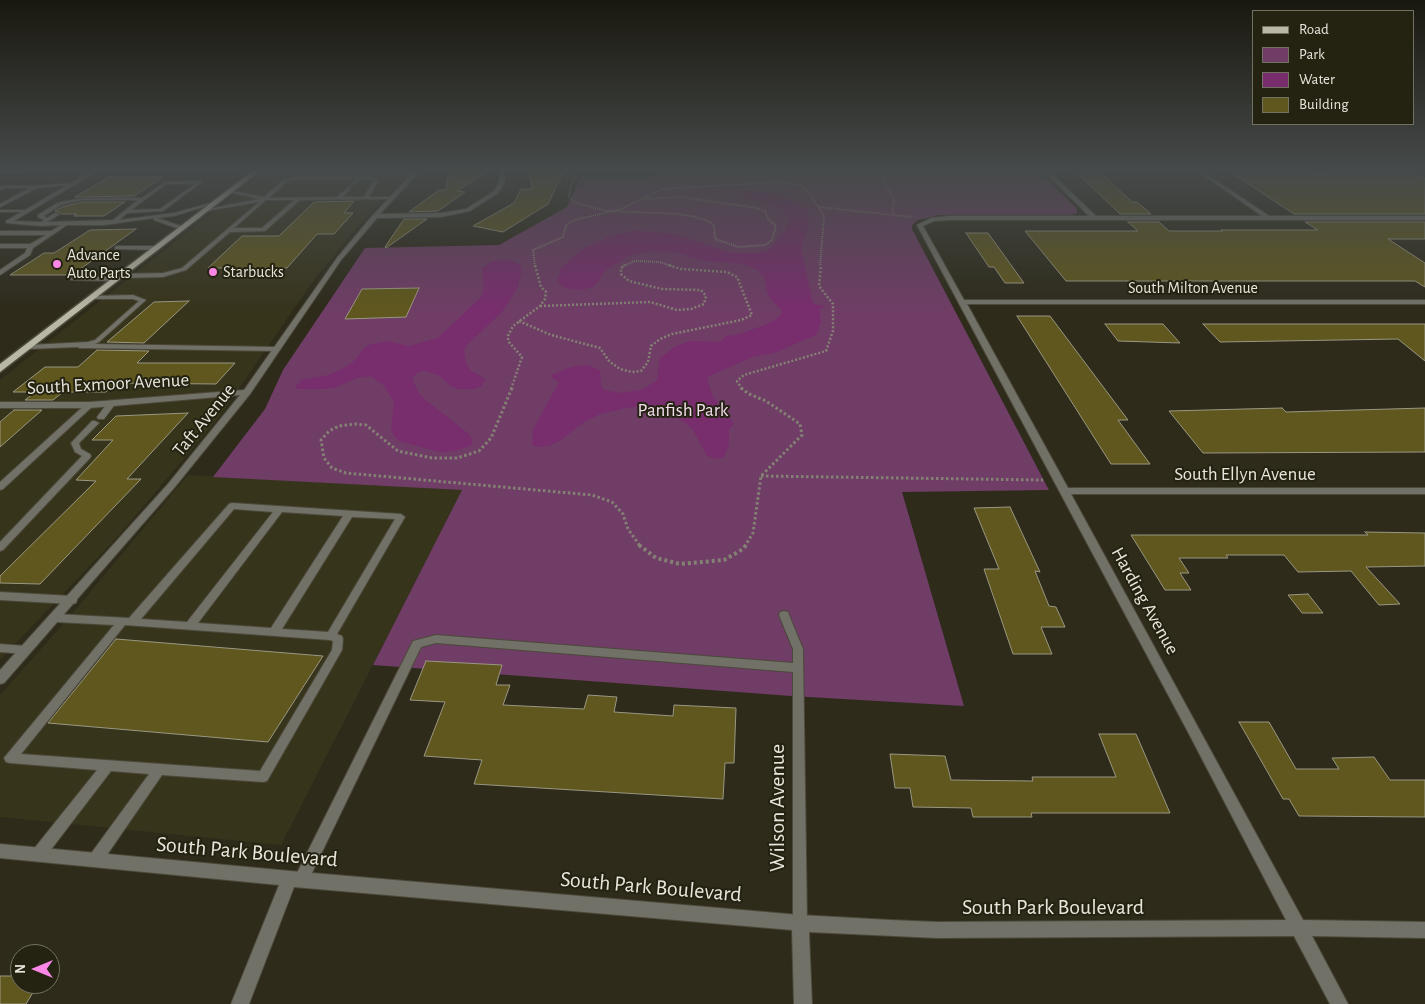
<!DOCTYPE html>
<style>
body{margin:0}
#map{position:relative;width:1425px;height:1004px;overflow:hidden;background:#2e2b1b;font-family:"Alegreya Sans",sans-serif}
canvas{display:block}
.legend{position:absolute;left:1252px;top:10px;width:162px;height:115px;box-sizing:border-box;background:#242211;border:1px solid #727062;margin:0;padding:6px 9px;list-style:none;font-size:15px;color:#e8e6dc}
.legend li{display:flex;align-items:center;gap:10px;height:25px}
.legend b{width:25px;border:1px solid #727062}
.north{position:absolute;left:10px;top:944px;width:50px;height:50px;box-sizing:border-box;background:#242211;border:1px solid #727062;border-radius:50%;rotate:270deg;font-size:14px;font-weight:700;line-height:20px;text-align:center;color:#e8e6dc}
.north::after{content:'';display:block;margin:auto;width:18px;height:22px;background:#fa87e6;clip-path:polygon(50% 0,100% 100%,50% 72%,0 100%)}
</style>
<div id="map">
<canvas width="1425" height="1004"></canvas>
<ul class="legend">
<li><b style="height:6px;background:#b9b7a5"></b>Road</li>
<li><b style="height:14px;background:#6f3d66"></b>Park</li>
<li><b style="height:14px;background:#782e6d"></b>Water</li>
<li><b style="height:14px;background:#5f571d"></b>Building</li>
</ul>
<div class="north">N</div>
</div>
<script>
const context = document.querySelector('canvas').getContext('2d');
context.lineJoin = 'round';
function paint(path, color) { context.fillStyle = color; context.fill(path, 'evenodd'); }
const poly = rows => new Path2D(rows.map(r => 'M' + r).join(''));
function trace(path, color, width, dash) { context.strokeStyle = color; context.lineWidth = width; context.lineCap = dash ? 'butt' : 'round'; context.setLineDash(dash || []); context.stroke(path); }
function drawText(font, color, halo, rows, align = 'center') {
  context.font = font + ' "Alegreya Sans",sans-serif'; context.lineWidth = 4; context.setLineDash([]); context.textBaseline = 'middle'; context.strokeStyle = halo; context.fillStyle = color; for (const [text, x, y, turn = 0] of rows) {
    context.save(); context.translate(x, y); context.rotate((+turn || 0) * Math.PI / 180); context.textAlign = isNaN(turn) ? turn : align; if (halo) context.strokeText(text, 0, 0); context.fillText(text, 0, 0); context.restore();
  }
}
paint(poly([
 [266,170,415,170,388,194,354,231,311,284,219,417,119,535,0,660,0,380],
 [188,475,462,490,281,845,0,817,0,695,66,621]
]), '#37341c');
paint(poly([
 [670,170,1038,170,1077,209,1077,213,1070,215,940,215,918,220,912,225,912,229,1049,490,902,492,964,706,791,696,373,665,462,490,213,477,265,409,283,370,365,248,499,245,567,207,581,177,652,177]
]), '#6f3d66');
paint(poly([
 [744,190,778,193,807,209,808,228,801,247,812,300,814,304,825,306,819,310,821,322,816,335,777,352,753,357,707,377,712,395,734,424,729,429,729,444,724,457,718,459,707,456,693,430,684,422,673,415,648,407,631,407,600,414,584,422,561,440,549,446,536,447,532,444,533,430,559,382,551,377,551,375,571,367,587,365,600,370,601,386,604,390,620,393,644,389,657,380,660,358,676,346,691,341,720,342,726,336,740,334,770,323,781,315,782,310,770,299,767,292,765,279,758,270,743,264,705,261,674,252,651,251,630,255,605,271,595,286,583,290,568,289,562,286,558,281,561,268,584,248,611,236,635,230,674,234,732,253,759,253,768,250,785,231,790,221,788,217,780,209,768,203,734,196,735,192],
 [507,260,519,264,522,269,518,287,502,312,467,345,464,351,466,363,470,370,485,379,482,386,475,389,459,389,452,387,440,376,426,371,419,372,412,378,418,392,427,401,470,435,473,443,468,447,455,451,439,452,399,441,394,436,391,428,394,402,384,386,371,376,357,378,336,387,324,389,297,389,296,386,301,380,328,375,342,369,353,362,365,347,372,344,387,341,409,346,438,338,481,297,484,289,482,268,492,261]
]), '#782e6d');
const building = poly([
 [449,170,489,170,457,191,465,192,438,211,409,212,439,190,446,190,449,170],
 [528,170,564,170,548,204,503,232,473,226,514,203,521,189,533,189,528,170],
 [1232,173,1414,174,1425,179,1425,214,1294,214,1232,173],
 [1078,174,1102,174,1132,202,1137,202,1151,214,1120,214,1078,174],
 [109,177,163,177,134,196,75,197,109,177],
 [354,201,344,213,353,213,334,234,317,234,287,268,208,268,242,236,279,236,314,202,354,201],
 [82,202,125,202,104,216,74,216,77,214,62,214,55,211,62,207,82,202],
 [404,219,427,219,386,248,385,247,404,219],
 [1128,222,1159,222,1169,231,1223,231,1221,230,1318,230,1305,222,1425,222,1425,239,1388,239,1425,263,1425,287,1415,281,1066,281,1025,231,1138,231,1128,222],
 [136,229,72,275,10,275,44,253,54,253,90,230,136,229],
 [966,233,988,233,1024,283,1005,283,994,267,989,267,966,233],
 [419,288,406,317,345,319,362,289,419,288],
 [189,301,144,343,107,342,154,302,189,301],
 [1017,316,1050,316,1128,420,1118,420,1150,464,1111,464,1017,316],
 [1105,324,1163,324,1180,343,1118,341,1105,324],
 [1203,324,1425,324,1425,361,1398,339,1220,342,1203,324],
 [97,350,149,351,137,363,235,363,216,384,115,383,106,392,63,392,53,400,25,400,35,392,13,392,45,367,78,367,97,350],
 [1282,408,1286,412,1425,408,1425,452,1203,453,1169,411,1282,408],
 [14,410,42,410,0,447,0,422,14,410],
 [188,413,127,479,141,479,40,584,0,583,0,576,96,481,76,480,113,440,92,440,116,416,188,413],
 [1010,507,1040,572,1035,571,1049,606,1056,607,1065,627,1041,627,1052,654,1013,654,984,569,999,569,974,508,1010,507],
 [1365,532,1425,533,1425,566,1366,567,1400,604,1379,605,1351,571,1298,572,1284,555,1226,555,1228,558,1179,558,1189,573,1180,573,1191,590,1165,590,1131,535,1368,535,1365,532],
 [1308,594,1323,613,1302,613,1288,595,1308,594],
 [116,639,323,656,268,742,48,723,116,639],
 [426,661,502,665,496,685,510,685,503,705,584,709,588,695,617,697,614,712,673,716,674,705,736,708,734,763,725,763,723,799,474,784,482,760,424,756,445,702,410,700,426,661],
 [1239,722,1269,722,1296,769,1339,769,1332,758,1374,757,1390,780,1425,780,1425,817,1299,816,1289,799,1283,799,1239,722],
 [1099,734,1136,734,1170,813,1031,813,1032,817,973,817,971,808,913,807,910,788,895,788,890,754,945,756,951,780,1033,781,1032,777,1116,777,1099,734],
 [0,976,20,976,20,984,38,984,26,1004,0,1004,0,976]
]);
paint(building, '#5f571d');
trace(building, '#9a9783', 1);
const lane = poly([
 [94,170,99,170,14,221,41,222,44,220,38,217,38,215,57,203,82,198,142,198,165,182,200,181,202,182,163,211,127,213,119,220,174,213,214,202,216,203,174,216,157,218,184,227,185,228,182,230,154,220,154,218,104,225,67,225,33,248,30,255,0,275,0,270,25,253,27,248,0,248,0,244,30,244,46,235,0,235,0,231,51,231,61,225,41,226,6,223,6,221,21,212,0,212,0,210,25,210,67,185,37,188,0,207,0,204,30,188,5,188,0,190,0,187,4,186,36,186,68,183,70,184,94,170],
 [166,184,195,184,160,209,131,210,166,184],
 [82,200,138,200,113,220,47,222,60,214,55,213,47,218,44,216,61,205,82,200],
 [297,177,371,177,378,181,369,197,391,197,393,198,391,199,300,200,265,231,230,232,186,270,163,277,120,278,117,276,120,274,163,273,182,268,259,202,206,211,206,210,208,209,259,199,228,192,228,190,264,197,283,180,297,177],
 [297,179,356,179,351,184,353,185,361,179,370,179,373,181,364,197,343,197,351,188,349,187,337,197,269,198,287,182,297,179],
 [266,200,294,200,262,228,234,228,266,200],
 [117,246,157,246,160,248,157,250,115,249,115,247,117,246],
 [73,277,116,277,119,279,116,281,71,280,70,279,73,277],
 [133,295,146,300,99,342,95,344,276,347,279,349,276,351,80,348,77,347,29,349,26,347,29,345,88,342,95,340,139,301,133,299,93,299,90,297,91,296,133,295],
 [109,401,115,401,116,403,104,419,98,419,97,417,109,401],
 [87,403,93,403,94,405,3,489,0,490,0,482,87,403],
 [92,421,95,421,99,423,79,443,81,449,90,454,91,456,90,458,3,550,0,551,0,542,82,456,75,452,71,443,92,421],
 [232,503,401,514,405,517,337,634,342,636,343,639,342,650,267,781,263,782,162,775,100,865,95,866,90,865,88,860,90,855,149,774,111,771,43,860,38,861,33,860,31,855,33,850,97,770,10,763,6,762,4,758,114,625,56,622,52,621,51,618,52,615,56,614,129,618,229,504,232,503],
 [234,509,273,512,187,622,141,619,234,509],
 [282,512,343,516,271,628,198,623,282,512],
 [352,517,395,519,328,632,282,629,352,517],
 [125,625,330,640,333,641,332,650,260,771,21,754,125,625],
 [0,592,72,596,76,597,77,600,76,603,72,604,0,600,0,592],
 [784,611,788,612,789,615,803,649,807,923,805,928,800,930,795,928,793,923,793,672,436,643,421,647,306,885,301,887,296,885,294,880,296,875,413,641,436,635,793,663,793,649,779,615,780,612,784,611],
 [0,644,26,646,30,647,31,650,30,653,26,654,0,652,0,644]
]);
const street = poly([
 [0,170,31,170,28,172,0,172,0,170],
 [415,170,421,170,380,214,441,213,466,209,494,191,499,182,499,170,504,170,505,182,498,193,470,211,441,217,377,218,341,260,250,394,174,488,4,683,0,684,0,670,168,484,240,395,90,408,0,408,0,402,90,402,244,390,337,258,373,215,415,170],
 [1043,170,1048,170,1096,216,1262,216,1196,170,1201,170,1269,216,1425,216,1425,220,948,220,934,221,923,226,964,300,1425,300,1425,304,967,304,1068,488,1425,488,1425,494,1071,494,1303,920,1425,922,1425,938,1312,936,1348,1004,1330,1004,1294,936,937,938,809,932,812,1004,794,1004,792,930,294,887,249,1004,231,1004,279,885,0,858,0,844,301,872,800,915,890,920,937,922,1286,920,1188,732,917,225,931,218,948,216,1089,216,1043,170]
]);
const primary = poly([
 [254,170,261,170,0,372,0,364,254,170]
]);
trace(lane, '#4c493a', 2);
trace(street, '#4c493a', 2);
trace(primary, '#4c493a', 3);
trace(poly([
 [579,170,571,185,569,196,574,202,583,205,607,211,679,214,696,217,710,222,714,226,715,239,739,247,765,245,772,240,776,226,768,219,765,211,757,208,681,197,645,199],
 [878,170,894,200,892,214],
 [819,207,912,217],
 [535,266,533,250,563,237,566,225,575,220,621,209,663,189,778,182,801,186,810,194,824,216,820,266],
 [623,266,635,261,659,262,672,266]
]), '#848174', 2, [1, 1]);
trace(poly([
 [540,306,650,302,677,310,691,309,704,304,706,296,701,290,662,289,629,281,621,274,621,268,625,265],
 [519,321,551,335,600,348,609,361,620,369,632,372,641,371,648,362,651,346,660,339,672,334,741,320,752,315,737,277,727,272,681,269,668,265],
 [511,389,522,357,508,341,508,336,513,326,540,306,545,299,546,292,541,287,535,265],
 [742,389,737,381,744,375,826,351,833,331,833,304,819,286,821,265]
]), '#848174', 2.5, [2, 2]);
trace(poly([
 [512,388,491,438,479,451,457,458,432,458,398,451,366,425,355,424,339,426,329,431,321,440,324,458,332,468,346,473,592,495,612,502,623,514,628,529,640,546],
 [741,388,749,394,766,401,800,424,802,435,761,476,753,533,745,546],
 [761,476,1043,480]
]), '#848174', 3, [2.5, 2.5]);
trace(poly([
 [639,545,656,558,680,564,724,560,743,549,746,545]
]), '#848174', 4, [3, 3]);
paint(lane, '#727168');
paint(street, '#727168');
paint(primary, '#b9b7a5');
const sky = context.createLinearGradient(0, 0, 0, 310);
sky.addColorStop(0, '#19180f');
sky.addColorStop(0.55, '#464a4a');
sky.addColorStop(1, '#464a4a00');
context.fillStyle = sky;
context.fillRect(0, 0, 1425, 310);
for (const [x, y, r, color] of [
 [57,264,5,"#fa87e6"],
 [213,272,5,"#fa87e6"]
]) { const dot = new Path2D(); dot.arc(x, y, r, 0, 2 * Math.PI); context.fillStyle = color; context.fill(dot); trace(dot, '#242211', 2); }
drawText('16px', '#e8e6dc', '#242211', [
 ["Advance",67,255],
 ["Auto Parts",67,273],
 ["Starbucks",223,272]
], 'left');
drawText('16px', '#e8e6dc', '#242211', [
 ["South Milton Avenue",1193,288]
]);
drawText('19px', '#e8e6dc', '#242211', [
 ["South Exmoor Avenue",108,384,-3],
 ["Taft Avenue",204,420,-51],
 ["South Ellyn Avenue",1245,474],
 ["Harding Avenue",1145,601,61]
]);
drawText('19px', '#f2dded', '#242211', [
 ["Panfish Park",683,410]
]);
drawText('22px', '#e8e6dc', '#242211', [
 ["Wilson Avenue",777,808,-90],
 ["South Park Boulevard",247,852,5],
 ["South Park Boulevard",651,887,5],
 ["South Park Boulevard",1053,907]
]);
</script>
